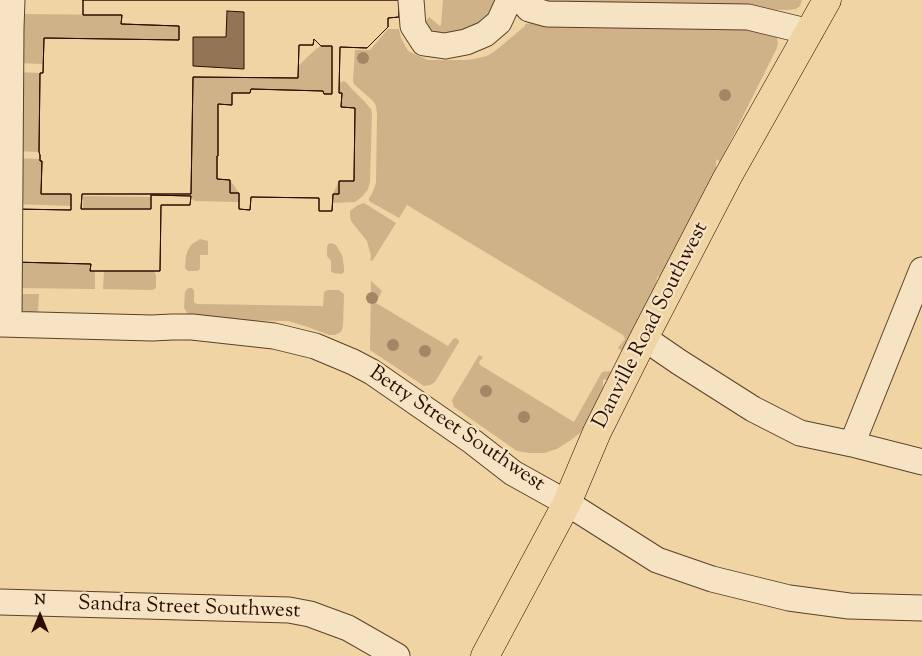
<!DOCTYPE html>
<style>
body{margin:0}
#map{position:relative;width:922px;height:656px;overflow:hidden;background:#f0d4a4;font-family:"Sorts Mill Goudy",serif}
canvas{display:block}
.north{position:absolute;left:15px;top:591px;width:50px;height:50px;-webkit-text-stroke:4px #f5e3c4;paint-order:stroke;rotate:0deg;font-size:14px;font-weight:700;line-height:20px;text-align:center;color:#2b0e00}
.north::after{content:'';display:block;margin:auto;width:18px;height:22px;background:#2b0e00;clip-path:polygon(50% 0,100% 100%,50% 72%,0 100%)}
</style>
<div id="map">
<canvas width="922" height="656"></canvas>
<div class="north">N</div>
</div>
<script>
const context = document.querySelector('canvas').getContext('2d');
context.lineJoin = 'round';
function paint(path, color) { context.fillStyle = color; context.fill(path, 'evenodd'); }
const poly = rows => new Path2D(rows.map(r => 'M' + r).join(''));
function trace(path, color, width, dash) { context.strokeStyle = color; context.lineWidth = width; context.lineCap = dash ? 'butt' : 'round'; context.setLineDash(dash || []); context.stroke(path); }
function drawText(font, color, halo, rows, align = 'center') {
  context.font = font + ' "Sorts Mill Goudy",serif'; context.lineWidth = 4.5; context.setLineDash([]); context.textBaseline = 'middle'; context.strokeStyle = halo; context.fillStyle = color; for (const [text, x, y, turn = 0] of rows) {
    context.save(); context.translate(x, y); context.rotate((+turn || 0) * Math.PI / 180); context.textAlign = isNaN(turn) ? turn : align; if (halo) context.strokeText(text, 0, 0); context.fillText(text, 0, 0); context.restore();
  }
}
paint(poly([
 [443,0,506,0,492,25,430,37,424,27,426,21,429,17,440,26,441,25],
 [528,0,802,0,800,6,796,9,789,10,536,5],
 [21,14,122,15,121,23,179,26,179,40,44,38,43,64,17,63],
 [543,21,766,25,776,34,778,44,776,50,720,162,716,159,716,170,660,278,658,276,657,278,656,286,622,351,618,348,625,339,623,335,407,205,399,218,369,201,369,198,372,194,376,183,377,114,376,106,373,101,354,84,353,80,355,50,370,50,388,29,399,29,401,38,408,51,428,60,464,60,474,59,487,56,495,51,525,26,525,24],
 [321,46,332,46,332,94,324,94,323,91,251,89,250,93,232,93,232,105,218,104,218,156,217,156,217,179,230,180,239,193,239,202,195,201,192,199,191,196,193,77,298,78,298,66,316,49],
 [17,72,40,73,39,152,15,151],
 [344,81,347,83,350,87,364,101,371,109,372,113,370,182,368,189,363,196,355,202,333,203,333,194,339,181,354,181,355,108,341,107,342,93,339,93,339,84,341,82],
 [15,158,40,159,42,161,41,194,71,194,71,206,15,204],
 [83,196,151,197,150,208,83,208],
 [364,203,396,223,373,260,370,261,371,256,367,241,351,221,350,216,350,211,358,205],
 [200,239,208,241,208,255,200,255,200,268,199,270,197,271,188,271,185,268,186,256,188,250,192,244],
 [331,243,336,245,342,255,344,267,344,272,342,274,333,273,331,271,331,261,327,256,327,247,328,244],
 [16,262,91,264,90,271,95,271,95,289,16,288],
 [104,271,154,271,156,275,156,288,152,290,103,289],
 [371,281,382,291,376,303,448,346,454,338,458,339,459,342,435,382,430,385,424,386,370,350],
 [189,288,192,288,194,291,194,302,197,304,323,306,324,293,325,291,328,290,339,290,344,294,343,326,341,332,335,335,329,335,308,327,288,321,200,320,192,317,188,314,184,308,185,292,187,289],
 [14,294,39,294,38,311,30,313,23,312,18,310],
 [479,355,483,357,479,362,480,365,574,422,602,372,610,371,612,372,608,381,605,379,603,380,603,390,581,432,571,440,557,449,544,453,529,453,517,451,454,407,452,400]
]), '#cfb288');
const building = poly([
 [83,0,399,0,399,17,388,18,388,27,367,48,340,47,339,93,342,93,341,107,355,108,354,181,339,181,339,194,333,194,332,211,319,211,319,198,251,197,250,210,239,209,239,193,230,193,230,180,217,179,217,156,218,156,218,104,232,105,232,93,250,93,251,89,323,91,324,94,332,94,332,46,321,46,314,39,313,45,299,45,298,78,193,77,191,194,82,194,81,209,151,209,151,195,191,196,190,205,161,205,160,271,90,271,91,264,13,262,14,209,71,210,71,194,41,194,42,161,40,161,40,155,39,152,40,73,43,73,44,38,179,40,179,26,121,24,122,15,83,15,83,0],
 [227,11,244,12,244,69,193,66,193,37,226,37,227,11],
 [83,0,399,0,399,17,388,18,388,27,367,48,340,47,339,93,342,93,341,107,355,108,354,181,339,181,339,194,333,194,332,211,319,211,319,198,251,197,250,210,239,209,239,193,230,193,230,180,217,179,217,156,218,156,218,104,232,105,232,93,250,93,251,89,323,91,324,94,332,94,332,46,321,46,314,39,313,45,299,45,298,78,193,77,191,194,82,194,81,209,151,209,151,195,191,196,190,205,161,205,160,271,90,271,91,264,13,262,14,209,71,210,71,194,41,194,42,161,40,161,40,155,39,152,40,73,43,73,44,38,179,40,179,26,121,24,122,15,83,15,83,0]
]);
paint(building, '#917555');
trace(building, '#2b0e00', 1);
const minor = poly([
 [411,0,413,26,424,43,445,46,466,42,485,34,499,22,509,0],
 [521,0,529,9,547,14,748,17,810,32],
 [0,28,11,28,9,324],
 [11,28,12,0],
 [0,324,152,328,172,327,192,327,274,336,315,346,353,362,372,372,473,442,513,473,567,503,657,560,712,579,789,598,849,606,922,608],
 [644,338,679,362,753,409,800,433,852,444,922,462],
 [852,444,922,270],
 [0,602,289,610,310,614,348,628,397,656]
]);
const major = poly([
 [485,656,567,503,597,432,644,338,727,178,827,0]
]);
trace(minor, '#5c4029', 27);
trace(major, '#2b0e00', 29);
trace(minor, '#f5e3c4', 25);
trace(major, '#f0d4a4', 28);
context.fillStyle = '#a38664';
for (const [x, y] of [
 [363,58],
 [725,95],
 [372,298],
 [393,345],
 [425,351],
 [486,391],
 [524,417]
]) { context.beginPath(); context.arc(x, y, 6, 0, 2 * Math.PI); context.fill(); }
drawText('21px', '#2b0e00', '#f5e3c4', [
 ["Danville Road Southwest",652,326,-63],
 ["Betty Street Southwest",456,430,34],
 ["Sandra Street Southwest",189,609,2]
]);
</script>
